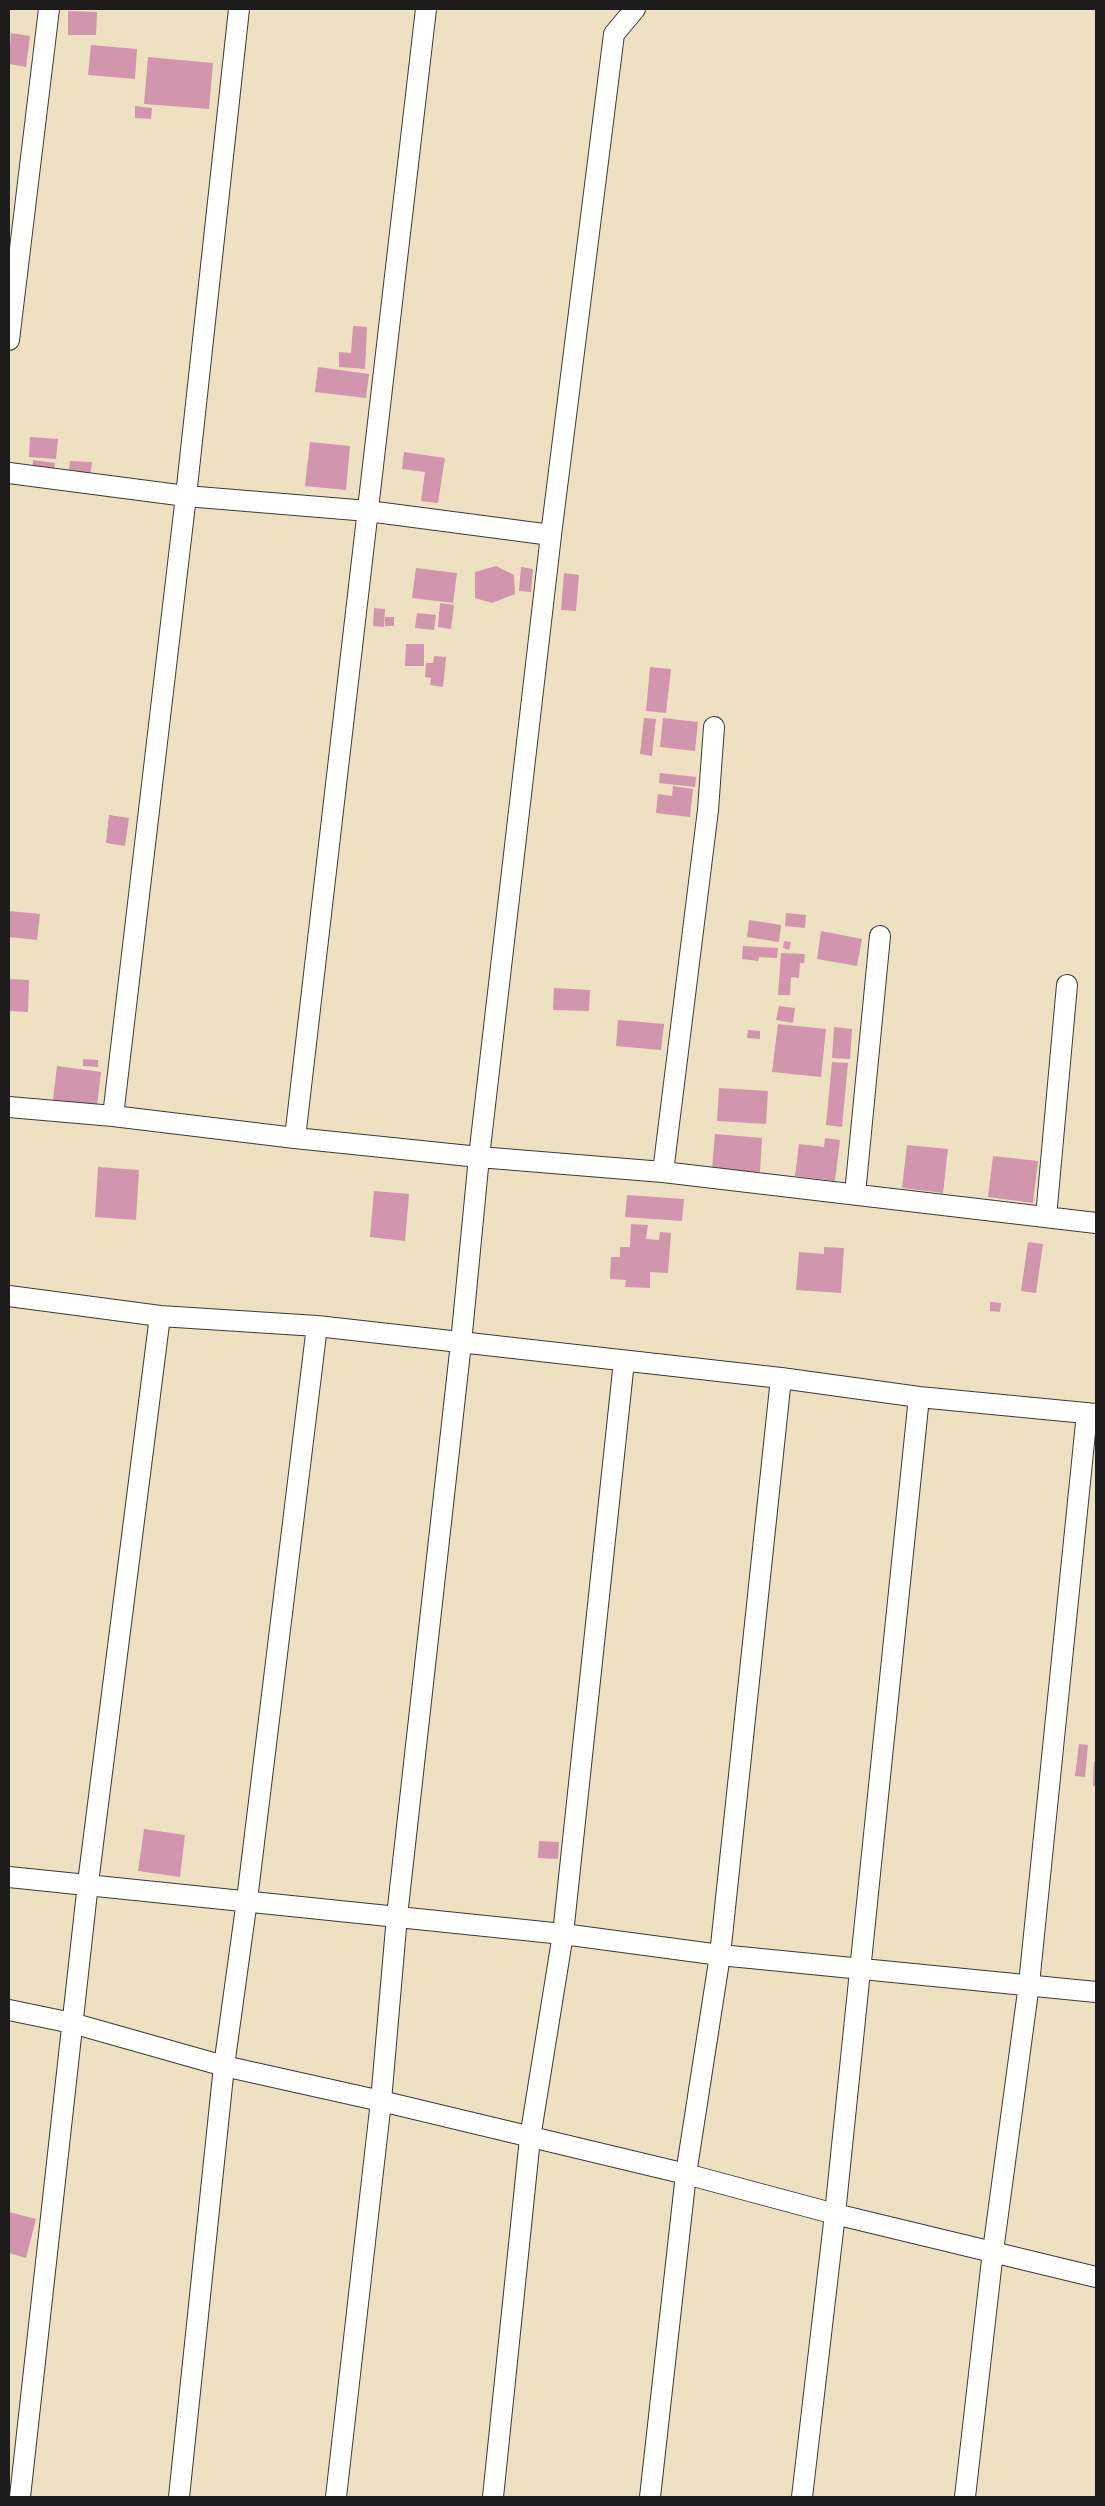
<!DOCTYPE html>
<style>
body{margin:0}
#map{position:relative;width:1105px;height:2506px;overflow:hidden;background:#eee1c2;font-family:"EB Garamond",serif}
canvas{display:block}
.frame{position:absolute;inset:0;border:10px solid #1c1c1c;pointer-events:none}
</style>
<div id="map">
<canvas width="1105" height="2506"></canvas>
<div class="frame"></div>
</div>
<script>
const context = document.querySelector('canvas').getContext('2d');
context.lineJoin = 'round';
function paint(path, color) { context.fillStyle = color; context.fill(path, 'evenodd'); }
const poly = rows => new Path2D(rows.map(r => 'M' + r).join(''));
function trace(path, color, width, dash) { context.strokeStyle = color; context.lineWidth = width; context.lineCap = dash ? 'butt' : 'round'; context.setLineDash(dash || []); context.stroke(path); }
paint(poly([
 [68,11,97,12,96,35,68,35],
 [11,33,30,36,26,67,9,64],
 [91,45,137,49,135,79,88,75],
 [148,57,213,63,209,109,144,104],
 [135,106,152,108,151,119,135,118],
 [353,326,367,327,365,369,339,367,339,352,351,353],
 [318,367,369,374,366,398,315,392],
 [30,437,58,439,56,459,29,457],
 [310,442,350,446,346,490,305,486],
 [404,452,445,458,438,503,421,501,425,472,402,469],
 [33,460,55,463,53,476,32,473],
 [70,461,92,462,90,480,68,479],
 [496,566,514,575,515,594,492,603,475,598,475,572],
 [521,567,533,569,531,592,519,591],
 [416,568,457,573,453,603,412,598],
 [564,573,579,575,576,611,561,610],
 [440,603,454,605,451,629,438,627],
 [374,608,385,609,384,627,373,626],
 [417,613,436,615,434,630,415,628],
 [385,617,394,617,394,626,385,626],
 [406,644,424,644,424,666,405,666],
 [434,656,446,657,443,687,430,685,431,678,425,677,426,663,433,663],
 [650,667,671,669,666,713,646,711],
 [644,718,656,719,652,756,640,754],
 [663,718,698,722,695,751,660,747],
 [660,773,696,777,695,787,659,783],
 [673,786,693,789,690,817,656,813,658,794,672,796],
 [109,815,129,818,125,846,106,843],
 [9,911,40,914,37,940,9,937],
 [786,913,806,915,805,928,785,926],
 [749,920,781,925,779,942,747,937],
 [821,931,862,939,857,966,817,959],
 [784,941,791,942,789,950,783,948],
 [743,946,778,948,777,958,759,957,758,961,742,959],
 [781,953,805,954,804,963,800,963,799,978,791,977,790,995,778,995],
 [9,979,29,980,28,1012,9,1011],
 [554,988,590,990,589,1011,553,1010],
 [779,1006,795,1008,793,1023,776,1020],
 [618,1020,664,1024,661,1050,616,1046],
 [778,1024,826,1029,821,1077,772,1072],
 [834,1027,852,1029,850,1059,832,1058],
 [748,1030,760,1031,760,1039,747,1038],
 [83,1059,98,1060,98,1067,83,1066],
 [832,1062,848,1063,842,1127,826,1125],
 [57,1066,101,1072,97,1106,53,1100],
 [719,1088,768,1091,766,1124,717,1121],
 [715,1134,762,1138,760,1172,712,1169],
 [825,1138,840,1140,835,1181,795,1176,799,1144,824,1147],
 [907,1145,948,1149,943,1193,902,1188],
 [993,1156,1038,1161,1033,1203,988,1197],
 [98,1167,139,1170,136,1220,95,1217],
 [374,1191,409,1194,405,1241,370,1237],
 [627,1195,684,1199,682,1221,625,1217],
 [631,1224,648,1225,646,1239,659,1240,660,1232,671,1233,668,1273,650,1272,650,1288,625,1287,626,1280,610,1279,611,1257,620,1257,620,1247,630,1247],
 [1028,1242,1043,1244,1036,1293,1021,1291],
 [824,1247,844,1248,841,1293,796,1290,799,1252,824,1254],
 [990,1302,1001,1303,1000,1312,990,1311],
 [1079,1744,1088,1745,1085,1777,1075,1776],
 [1094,1761,1096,1761,1096,1786,1093,1786],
 [144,1829,185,1835,180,1877,138,1871],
 [539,1841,559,1842,558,1859,538,1858],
 [9,2212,36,2219,26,2258,9,2253]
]), '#d195ad');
const minor = poly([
 [9,340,49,9],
 [9,473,186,496,368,511,551,535],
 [9,1107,113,1116,295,1138,479,1157,663,1172,1096,1223],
 [113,1116,186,496,239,9],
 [295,1138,426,9],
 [663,1172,708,810,714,727],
 [855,1194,880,936],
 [1046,1217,1067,985],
 [9,1296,160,1316,317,1326,781,1378,919,1397,1096,1414],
 [9,1877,563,1934,720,1955,1096,1992],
 [9,2010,72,2023,224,2066,381,2101,686,2174,835,2214,1096,2277],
 [20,2497,88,1883,160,1316],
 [179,2497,224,2066,247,1900,317,1326],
 [336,2497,381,2101,397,1916,461,1343,479,1157,551,535,614,34,635,9],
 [493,2497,530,2138,563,1934,624,1361],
 [650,2497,686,2174,720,1955,781,1378],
 [802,2497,835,2214,919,1397],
 [965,2497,993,2251,1029,1984,1087,1413]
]);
trace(minor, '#3c3a35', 22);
trace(minor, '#fff', 20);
</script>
